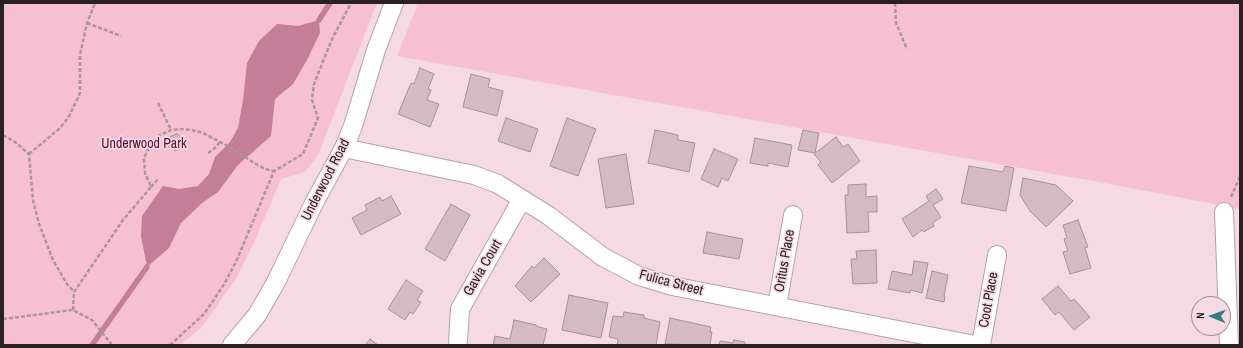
<!DOCTYPE html>
<style>
body{margin:0}
#map{position:relative;width:1243px;height:348px;overflow:hidden;background:#f6dae3;font-family:"Archivo Narrow",sans-serif}
canvas{display:block}
.frame{position:absolute;inset:0;border:4px solid #2a2023;pointer-events:none}
.north{position:absolute;left:1191px;top:296px;width:40px;height:40px;box-sizing:border-box;background:#f6dae3;border:1px solid #a49096;border-radius:50%;rotate:272deg;font-size:11px;font-weight:700;line-height:16px;text-align:center;color:#2a2023}
.north::after{content:'';display:block;margin:auto;width:14px;height:18px;background:#367e86;clip-path:polygon(50% 0,100% 100%,50% 72%,0 100%)}
</style>
<div id="map">
<canvas width="1243" height="348"></canvas>
<div class="frame"></div>
<div class="north">N</div>
</div>
<script>
const context = document.querySelector('canvas').getContext('2d');
context.lineJoin = 'round';
function paint(path, color) { context.fillStyle = color; context.fill(path, 'evenodd'); }
const poly = rows => new Path2D(rows.map(r => 'M' + r).join(''));
function trace(path, color, width, dash) { context.strokeStyle = color; context.lineWidth = width; context.lineCap = dash ? 'butt' : 'round'; context.setLineDash(dash || []); context.stroke(path); }
function drawText(font, color, halo, rows, align = 'center') {
  context.font = font + ' "Archivo Narrow",sans-serif'; context.lineWidth = 3.5; context.setLineDash([]); context.textBaseline = 'middle'; context.strokeStyle = halo; context.fillStyle = color; for (const [text, x, y, turn = 0] of rows) {
    context.save(); context.translate(x, y); context.rotate((+turn || 0) * Math.PI / 180); context.textAlign = isNaN(turn) ? turn : align; if (halo) context.strokeText(text, 0, 0); context.fillText(text, 0, 0); context.restore();
  }
}
paint(poly([
 [3,3,377,3,318,155,305,172,281,179,256,238,237,277,202,327,180,345,3,345],
 [418,3,1240,3,1240,209,1115,185,397,56]
]), '#f6bfd2');
paint(poly([
 [319,20,320,33,307,60,293,84,275,99,271,136,238,165,218,192,202,203,181,223,169,248,147,267,141,236,142,216,163,186,179,189,198,186,209,174,215,157,230,142,238,128,243,100,247,63,259,41,277,24,298,26]
]), '#c47e98');
trace(poly([
 [319,20,330,3],
 [92,345,147,267]
]), '#c47e98', 5.5);
const building = poly([
 [420,68,434,74,428,89,431,90,427,100,439,104,430,127,398,114,411,83,414,84,420,68],
 [471,74,490,79,488,87,503,91,497,116,463,107,471,74],
 [506,118,538,129,530,152,498,141,506,118],
 [567,118,596,129,578,176,550,166,567,118],
 [655,130,678,135,678,140,695,143,689,172,648,163,655,130],
 [803,130,819,133,815,153,798,150,803,130],
 [177,134,184,139,183,147,175,151,168,146,169,137,177,134],
 [836,137,843,147,848,144,860,161,832,183,818,165,821,162,814,154,836,137],
 [755,138,792,145,788,167,768,163,768,166,750,163,755,138],
 [714,149,738,159,728,181,722,178,718,187,701,179,714,149],
 [626,154,634,204,606,208,598,159,626,154],
 [969,166,1003,172,1005,166,1014,168,1006,211,961,203,969,166],
 [1023,178,1056,185,1073,201,1046,227,1030,211,1020,195,1023,178],
 [866,184,866,197,877,196,877,212,868,212,869,232,847,233,845,195,848,195,848,185,866,184],
 [936,189,943,199,933,205,941,217,933,223,934,226,924,232,922,230,913,237,902,219,929,201,926,196,936,189],
 [391,196,401,214,361,235,352,218,367,210,365,205,380,197,382,201,391,196],
 [451,204,470,215,445,261,425,249,451,204],
 [1078,220,1088,247,1085,248,1091,268,1070,274,1063,252,1068,251,1064,239,1067,238,1063,225,1078,220],
 [707,232,743,239,739,259,703,253,707,232],
 [876,250,877,283,853,284,851,259,857,259,856,251,876,250],
 [544,258,560,274,531,302,515,286,532,266,534,268,544,258],
 [914,261,928,263,922,293,911,290,910,293,888,289,892,271,912,275,914,261],
 [932,271,948,275,944,296,945,296,944,302,926,298,932,271],
 [406,280,423,291,417,300,421,302,413,314,410,312,405,320,388,309,406,280],
 [1058,286,1071,301,1074,299,1090,317,1074,330,1059,312,1055,315,1042,299,1058,286],
 [569,295,608,303,601,338,562,330,569,295],
 [624,312,644,315,644,318,660,322,656,345,617,345,618,339,609,337,613,316,623,317,624,312],
 [670,318,711,327,710,332,712,332,710,345,665,344,670,318],
 [514,320,536,325,536,326,547,329,543,345,493,345,495,336,510,339,514,320],
 [370,339,378,345,365,345,370,339],
 [734,340,745,342,745,345,747,345,719,345,720,341,733,343,734,340]
]);
paint(building, '#d4bac2');
trace(building, '#a99099', 1);
const street = poly([
 [344,148,474,175,498,184,549,216,603,257,639,276,672,286,975,345],
 [1224,212,1229,345],
 [777,306,793,215],
 [458,341,460,309,522,199],
 [232,345,257,315,276,282,314,203,344,148,353,126,376,50,394,3],
 [981,345,997,255]
]);
trace(street, '#b99fa8', 20);
trace(poly([
 [895,3,896,23,907,49],
 [87,23,121,36],
 [158,103,171,130],
 [3,135,15,142,29,154,33,200,39,224,53,260,67,284,74,292],
 [208,153,213,150,220,142],
 [29,154,59,129,68,118,77,100,80,93,80,55,87,23,95,3],
 [151,187,159,178],
 [1231,197,1240,177],
 [73,310,74,292,123,220,151,187,145,173,144,158,150,145,160,135,171,130,181,129,192,130,203,133,224,144,256,164,265,169,274,171],
 [3,319,73,310,92,320,112,345],
 [170,345,204,314,223,286,236,262,274,171,303,154,318,118,312,100,314,84,332,39,351,3]
]), '#ab969c', 2.5, [4, 2]);
trace(street, '#fff', 18);
drawText('14px', '#5e0835', '#f6dae3', [
 ["Underwood Park",144,144]
]);
drawText('14px', '#2a2023', '#f6dae3', [
 ["Underwood Road",326,180,-63],
 ["Oritus Place",785,261,-80],
 ["Gavia Court",483,268,-60],
 ["Fulica Street",671,283,15],
 ["Coot Place",989,300,-80]
]);
</script>
